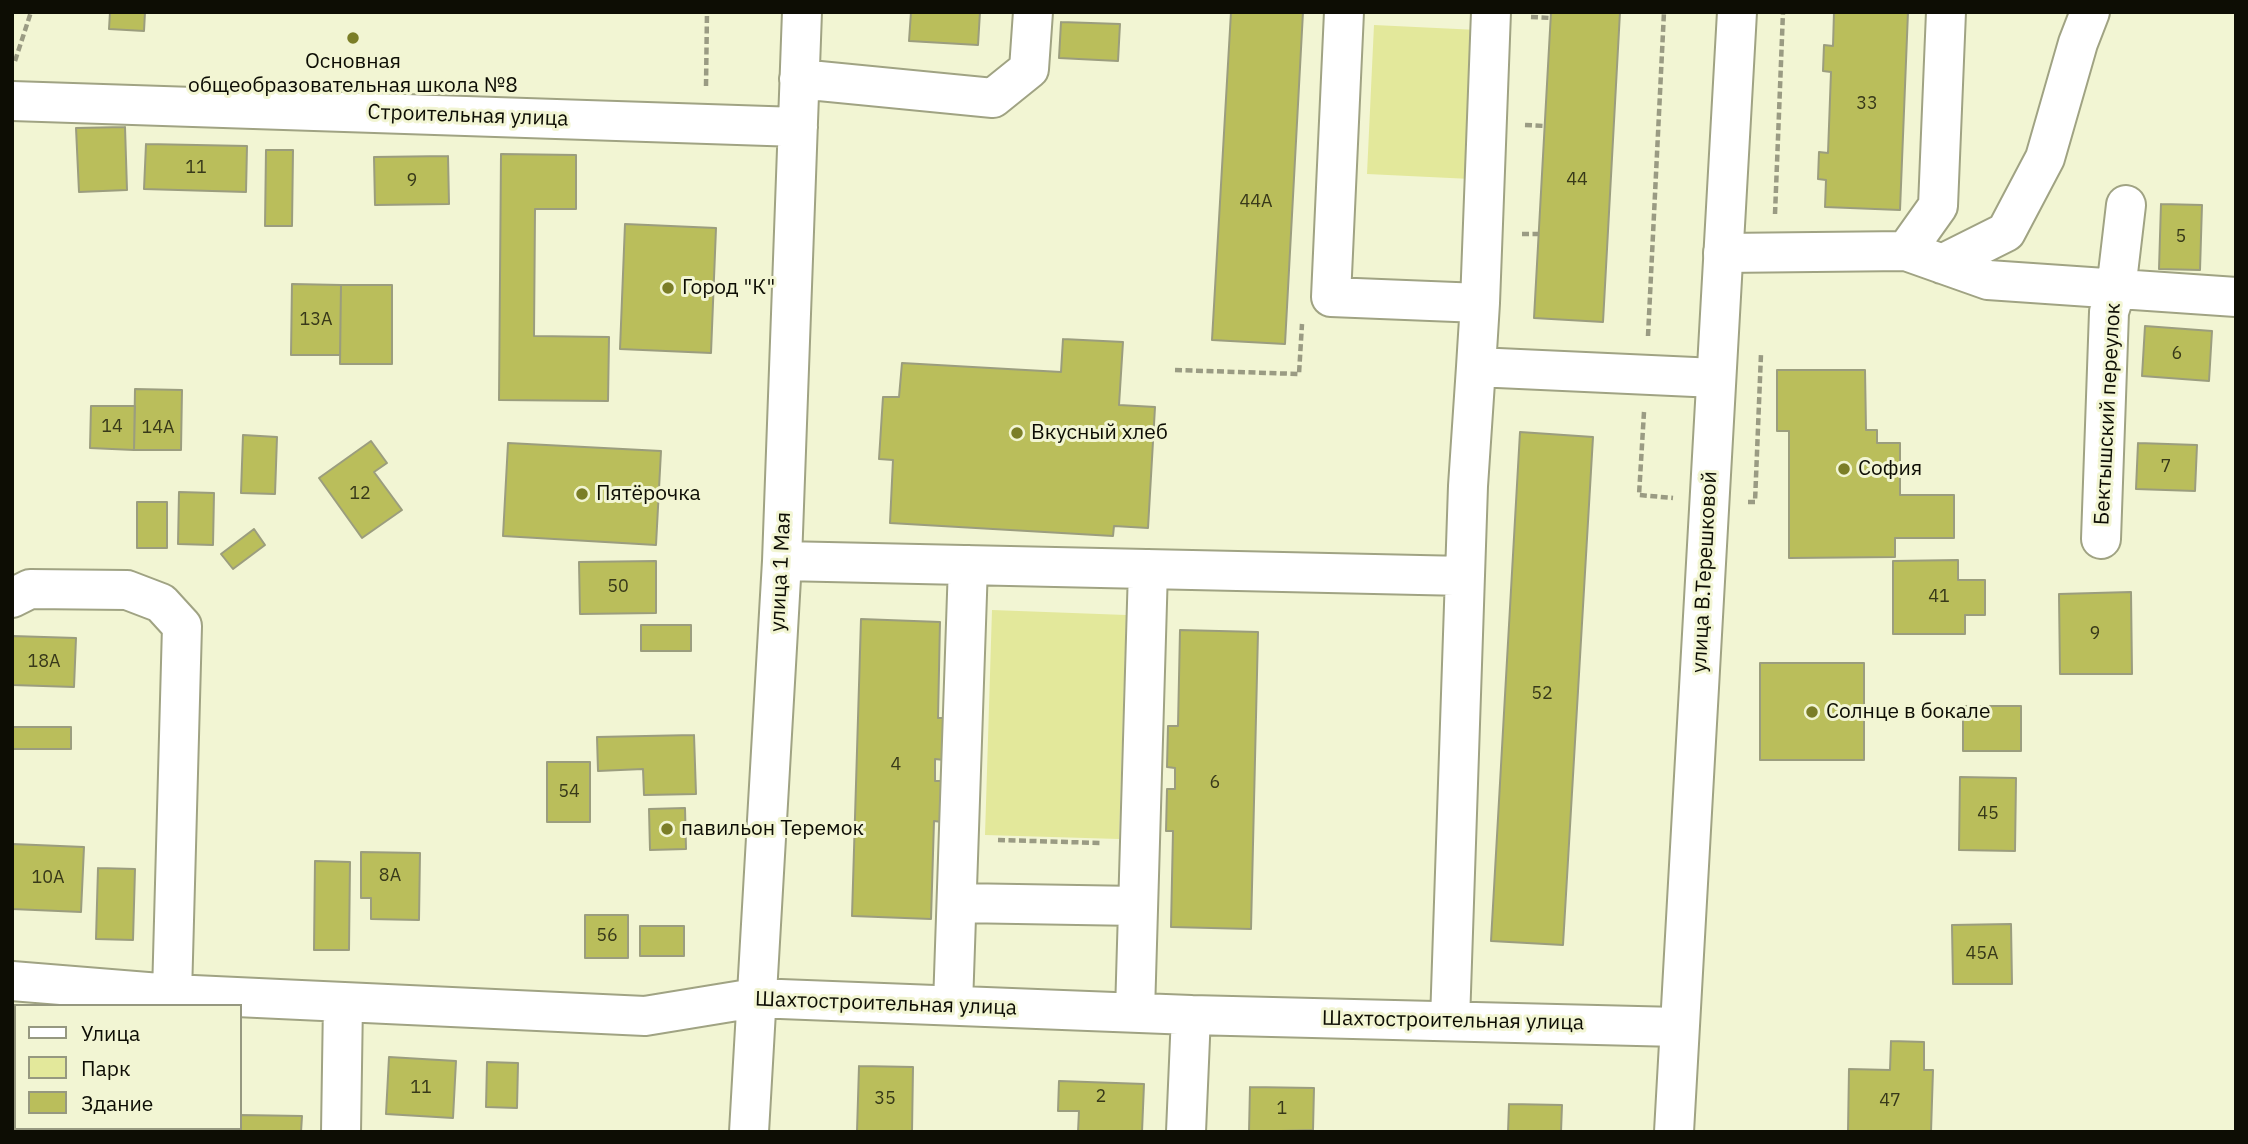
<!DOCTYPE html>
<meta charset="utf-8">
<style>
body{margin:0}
#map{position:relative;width:2248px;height:1144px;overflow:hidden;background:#f2f5d3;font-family:"IBM Plex Sans",sans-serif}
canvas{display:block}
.frame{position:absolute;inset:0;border:14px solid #0d0d04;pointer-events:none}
.legend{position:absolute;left:14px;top:1004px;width:228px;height:126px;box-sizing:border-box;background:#f2f5d3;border:2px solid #969880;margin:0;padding:9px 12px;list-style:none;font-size:21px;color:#0d0d04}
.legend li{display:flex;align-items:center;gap:14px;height:35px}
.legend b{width:35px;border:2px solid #969880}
</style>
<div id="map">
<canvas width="2248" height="1144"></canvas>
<div class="frame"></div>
<ul class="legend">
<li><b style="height:9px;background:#fff"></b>Улица</li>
<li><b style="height:19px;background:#e3e89b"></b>Парк</li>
<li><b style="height:19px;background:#babe5b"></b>Здание</li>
</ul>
</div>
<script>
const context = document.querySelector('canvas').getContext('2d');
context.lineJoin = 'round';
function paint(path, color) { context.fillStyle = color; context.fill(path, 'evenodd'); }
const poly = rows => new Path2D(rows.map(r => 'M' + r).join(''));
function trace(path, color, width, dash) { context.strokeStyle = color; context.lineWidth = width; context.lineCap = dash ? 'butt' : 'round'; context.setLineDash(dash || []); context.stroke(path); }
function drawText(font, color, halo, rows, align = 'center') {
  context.font = font + ' "IBM Plex Sans",sans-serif'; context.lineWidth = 6; context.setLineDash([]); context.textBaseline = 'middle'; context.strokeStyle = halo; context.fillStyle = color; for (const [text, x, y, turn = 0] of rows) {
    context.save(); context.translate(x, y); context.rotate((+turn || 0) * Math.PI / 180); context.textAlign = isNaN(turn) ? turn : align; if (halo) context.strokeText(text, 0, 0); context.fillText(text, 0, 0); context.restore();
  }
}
paint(poly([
 [1374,25,1478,30,1471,179,1367,174],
 [992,610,1126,615,1119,839,985,835]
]), '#e3e89b');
const building = poly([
 [110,12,145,12,144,31,109,29,110,12],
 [911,12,980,12,978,45,909,41,911,12],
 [1231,12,1303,12,1285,344,1212,340,1231,12],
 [1551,12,1620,12,1603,322,1534,318,1551,12],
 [1834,12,1908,12,1900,210,1825,207,1826,180,1818,179,1819,152,1828,153,1831,72,1823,71,1824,45,1833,46,1834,12],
 [1061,22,1120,24,1118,61,1059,58,1061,22],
 [125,127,127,190,79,192,76,128,125,127],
 [146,144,247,146,246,192,144,189,146,144],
 [266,150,293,150,292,226,265,226,266,150],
 [501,154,576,155,576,209,535,209,534,336,609,337,608,401,499,400,501,154],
 [448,156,449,204,375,205,374,157,448,156],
 [2161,204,2202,205,2200,270,2159,269,2161,204],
 [625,224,716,228,711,353,620,349,625,224],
 [292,284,341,285,340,355,291,355,292,284],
 [341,285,392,285,392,364,340,364,341,285],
 [2145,326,2212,331,2209,381,2142,376,2145,326],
 [1063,339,1123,342,1119,405,1155,407,1148,528,1114,526,1113,536,890,523,893,460,879,459,883,397,899,397,902,363,1061,372,1063,339],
 [1777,370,1865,370,1866,430,1877,430,1877,443,1900,443,1900,495,1954,495,1954,538,1895,538,1895,557,1789,558,1789,431,1777,431,1777,370],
 [135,389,182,390,181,450,134,450,135,389],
 [91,406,135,406,134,450,90,448,91,406],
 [1520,432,1593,437,1563,945,1491,941,1520,432],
 [243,435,277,437,275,494,241,493,243,435],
 [371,441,387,463,374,472,402,510,362,538,319,478,371,441],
 [508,443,661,451,656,545,503,536,508,443],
 [2138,443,2197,445,2195,491,2136,489,2138,443],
 [179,492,214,493,213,545,178,544,179,492],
 [137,502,167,502,167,548,137,548,137,502],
 [254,529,265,545,233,569,221,554,254,529],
 [1958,560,1958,580,1985,580,1985,615,1965,615,1965,634,1893,634,1893,561,1958,560],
 [656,561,656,613,580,614,579,562,656,561],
 [2131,592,2132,674,2060,674,2059,594,2131,592],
 [861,619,940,622,938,718,945,718,944,760,935,759,935,781,944,781,942,822,934,821,931,919,852,916,861,619],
 [641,625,691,625,691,651,641,651,641,625],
 [1180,630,1258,632,1251,929,1171,927,1173,831,1166,831,1167,789,1175,789,1175,768,1167,767,1168,726,1178,726,1180,630],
 [12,636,76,638,74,687,12,685,12,636],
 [1760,663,1864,663,1864,760,1760,760,1760,663],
 [1963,706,2021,706,2021,751,1963,751,1963,706],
 [12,727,71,727,71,749,12,749,12,727],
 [694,735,696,794,644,795,643,769,598,771,597,737,694,735],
 [547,762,590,762,590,822,547,822,547,762],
 [1960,777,2016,778,2015,851,1959,850,1960,777],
 [685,808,686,849,650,850,649,809,685,808],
 [12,844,84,847,81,912,12,909,12,844],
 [361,852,420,853,419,920,371,919,371,898,361,898,361,852],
 [315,861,350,862,349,950,314,950,315,861],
 [98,868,135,869,133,940,96,939,98,868],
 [585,915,628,915,628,958,585,958,585,915],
 [2011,924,2012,984,1953,984,1952,925,2011,924],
 [640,926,684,926,684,956,640,956,640,926],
 [12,1023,16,1023,16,1091,12,1091,12,1023],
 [1891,1041,1924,1042,1924,1070,1933,1070,1931,1132,1848,1132,1849,1069,1890,1070,1891,1041],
 [389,1057,456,1061,453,1118,386,1114,389,1057],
 [487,1062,518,1063,517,1108,486,1107,487,1062],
 [859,1066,913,1067,912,1132,857,1132,859,1066],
 [1059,1081,1144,1084,1142,1132,1078,1132,1079,1111,1058,1111,1059,1081],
 [1250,1087,1314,1088,1313,1130,1249,1132,1250,1087],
 [1509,1104,1562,1105,1561,1132,1508,1132,1509,1104],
 [240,1115,302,1116,301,1132,117,1132,117,1128,240,1128,240,1115]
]);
paint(building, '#babe5b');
trace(building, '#9b9d7e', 2);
const minor = poly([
 [1344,12,1331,297,1480,303,1491,12],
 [799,79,993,98,1029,69,1033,12],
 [12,101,798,127],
 [1906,251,1938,206,1946,12],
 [1723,253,1906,251,1988,280,2236,297],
 [1942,264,2006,232,2045,158,2078,43,2090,12],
 [1476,367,1480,303],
 [2101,539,2109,312,2116,290,2126,205],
 [782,561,1465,576],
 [12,598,30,589,127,590,161,603,182,626,172,994],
 [957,903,1138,906],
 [12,981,172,994,645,1016,755,998,1191,1015,1678,1027],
 [953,1005,968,565],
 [1135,1012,1148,569],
 [1450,1021,1468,486,1476,367,1716,378],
 [341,1132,343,1002],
 [749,1132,782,561,802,12],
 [1186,1132,1191,1015]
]);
const major = poly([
 [1674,1132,1737,12]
]);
trace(minor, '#a0a383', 42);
trace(major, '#a0a383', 42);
trace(poly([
 [1531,17,1551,18],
 [15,61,31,12],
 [706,86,707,12],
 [1525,125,1545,126],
 [1775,214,1783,12],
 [1522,234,1539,234],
 [1648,336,1664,12],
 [1175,370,1299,374,1302,324],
 [1644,412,1639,495,1673,498],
 [1748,502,1755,502,1761,354],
 [998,840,1101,843]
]), '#9a9b83', 4.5, [7, 3.5]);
trace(minor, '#fff', 38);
trace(major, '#fff', 38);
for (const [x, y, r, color] of [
 [353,38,7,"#7b7e27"],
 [668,288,7,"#7b7e27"],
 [1017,433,7,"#7b7e27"],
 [1844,469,7,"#7b7e27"],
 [582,494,7,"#7b7e27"],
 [1812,712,7,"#7b7e27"],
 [667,829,7,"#7b7e27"]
]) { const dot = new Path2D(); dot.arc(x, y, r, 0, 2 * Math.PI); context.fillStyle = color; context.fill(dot); trace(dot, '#f2f5d3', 2.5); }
drawText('18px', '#38391a', null, [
 ["33",1867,104],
 ["11",196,168],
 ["44",1577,180],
 ["9",412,181],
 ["44А",1256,202],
 ["5",2181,237],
 ["13А",316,320],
 ["6",2177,354],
 ["14",112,427],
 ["14А",158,428],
 ["7",2166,467],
 ["12",360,494],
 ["50",618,587],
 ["41",1939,597],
 ["9",2095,634],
 ["18А",44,662],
 ["52",1542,694],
 ["4",896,765],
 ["6",1215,783],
 ["54",569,792],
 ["45",1988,814],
 ["8А",390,876],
 ["10А",48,878],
 ["56",607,936],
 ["45А",1982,954],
 ["11",421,1088],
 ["2",1101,1097],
 ["35",885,1099],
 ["47",1890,1101],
 ["1",1282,1109]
]);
drawText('21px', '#0d0d04', '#f2f5d3', [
 ["Основная",353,62,"center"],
 ["общеобразовательная школа №8",353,86,"center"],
 ["Город \"К\"",682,288],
 ["Вкусный хлеб",1031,433],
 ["София",1858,469],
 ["Пятёрочка",596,494],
 ["Солнце в бокале",1826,712],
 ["павильон Теремок",681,829]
], 'left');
drawText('21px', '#0d0d04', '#f2f5d3', [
 ["Строительная улица",468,116,2],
 ["Бектышский переулок",2108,414,-87],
 ["улица 1 Мая",781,572,-87],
 ["улица В.Терешковой",1705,572,-87],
 ["Шахтостроительная улица",886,1004,2],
 ["Шахтостроительная улица",1453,1021,1]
]);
</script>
